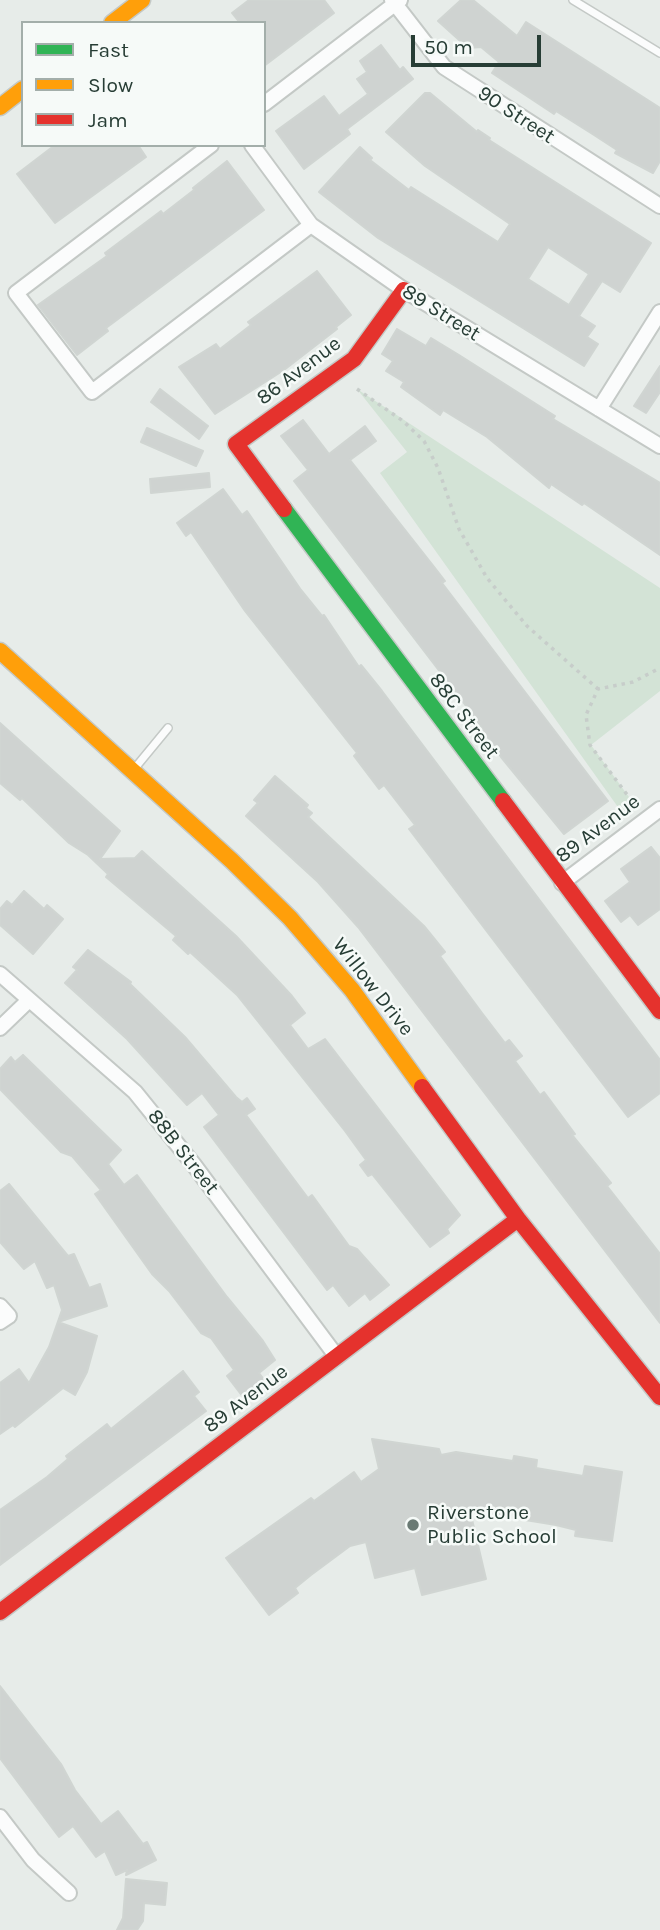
<!DOCTYPE html>
<style>
body{margin:0}
#map{position:relative;width:660px;height:1930px;overflow:hidden;background:#e7ece9;font-family:Karla,sans-serif}
canvas{display:block}
.legend{position:absolute;left:21px;top:21px;width:245px;height:126px;box-sizing:border-box;background:#f6faf8;border:2px solid #a3aeaa;margin:0;padding:9px 12px;list-style:none;font-size:21px;color:#273d35}
.legend li{display:flex;align-items:center;gap:14px;height:35px}
.legend b{width:35px;border:2px solid #a3aeaa}
.scale{position:absolute;left:411px;top:35px;width:130px;height:32px;box-sizing:border-box;border:4px solid #273d35;border-top:0;padding-left:9px;font-size:21px;line-height:24px;white-space:nowrap;color:#273d35;-webkit-text-stroke:5px #f6faf8;paint-order:stroke}
</style>
<div id="map">
<canvas width="660" height="1930"></canvas>
<ul class="legend">
<li><b style="height:9px;background:#30b455"></b>Fast</li>
<li><b style="height:9px;background:#ff9f0a"></b>Slow</li>
<li><b style="height:9px;background:#e5322d"></b>Jam</li>
</ul>
<div class="scale">50 m</div>
</div>
<script>
const context = document.querySelector('canvas').getContext('2d');
context.lineJoin = 'round';
function paint(path, color) { context.fillStyle = color; context.fill(path, 'evenodd'); }
const poly = rows => new Path2D(rows.map(r => 'M' + r).join(''));
function trace(path, color, width, dash) { context.strokeStyle = color; context.lineWidth = width; context.lineCap = dash ? 'butt' : 'round'; context.setLineDash(dash || []); context.stroke(path); }
function drawText(font, color, halo, rows, align = 'center') {
  context.font = font + ' Karla,sans-serif'; context.lineWidth = 5; context.setLineDash([]); context.textBaseline = 'middle'; context.strokeStyle = halo; context.fillStyle = color; for (const [text, x, y, turn = 0] of rows) {
    context.save(); context.translate(x, y); context.rotate((+turn || 0) * Math.PI / 180); context.textAlign = isNaN(turn) ? turn : align; if (halo) context.strokeText(text, 0, 0); context.fillText(text, 0, 0); context.restore();
  }
}
paint(poly([
 [357,389,660,588,660,691,591,745,637,808,625,817,380,473,407,452]
]), '#d3e3d6');
const building = poly([
 [249,0,324,0,334,13,264,66,264,23,240,23,232,13,249,0],
 [461,0,473,0,517,36,526,22,660,108,660,161,653,173,615,153,617,150,594,135,556,111,554,114,492,73,499,62,481,47,468,48,438,21,461,0],
 [381,45,400,70,403,67,413,79,347,129,350,134,304,169,276,131,324,96,339,116,368,94,357,79,367,72,360,61,381,45],
 [425,93,430,93,477,132,478,130,490,138,489,140,651,243,620,292,602,281,579,316,595,326,587,337,598,344,584,366,378,238,319,192,360,147,372,158,370,160,409,190,411,187,498,242,510,224,425,166,386,132,425,93],
 [548,247,589,274,569,305,528,279,548,247],
 [55,145,138,145,146,157,55,223,17,174,55,145],
 [227,161,264,210,106,328,108,331,77,355,38,305,107,256,105,253,161,211,163,214,194,190,193,188,227,161],
 [317,271,351,315,336,327,337,329,284,370,215,414,179,367,216,344,220,349,251,325,248,322,317,271],
 [397,329,426,346,431,338,459,355,555,416,553,419,660,483,660,555,584,503,582,505,551,484,549,488,487,437,443,410,440,415,401,387,404,382,386,371,393,361,382,354,397,329],
 [660,366,660,392,646,413,634,406,660,366],
 [160,389,208,426,199,439,151,402,160,389],
 [303,420,329,454,365,426,376,441,350,460,435,568,445,581,442,583,608,801,564,834,501,757,473,715,294,481,308,470,281,436,303,420],
 [147,428,203,451,196,466,141,442,147,428],
 [209,473,210,487,151,493,150,479,209,473],
 [223,489,242,515,247,511,301,590,322,616,324,615,359,667,361,665,382,691,660,1060,660,1093,628,1117,409,829,415,825,384,785,379,789,354,756,357,753,245,611,191,532,186,536,177,523,223,489],
 [0,723,120,831,100,859,135,858,142,851,236,936,292,996,305,1013,290,1025,308,1049,325,1039,460,1215,447,1229,449,1233,430,1247,372,1174,368,1176,360,1165,366,1160,345,1131,237,995,190,952,188,954,173,940,176,936,106,877,108,874,88,855,69,843,22,798,20,800,0,783,0,723],
 [275,776,308,805,306,808,312,813,308,817,424,926,445,952,440,956,482,1013,505,1043,509,1040,522,1056,515,1061,540,1095,544,1092,575,1134,572,1135,611,1183,607,1186,660,1254,660,1323,358,927,318,882,246,816,258,803,254,800,275,776],
 [651,847,660,858,660,909,638,925,630,915,621,922,605,901,630,882,621,869,651,847],
 [24,891,44,909,47,905,63,919,33,954,0,925,0,909,7,901,12,905,24,891],
 [88,950,131,982,130,984,185,1037,236,1097,242,1102,247,1098,255,1109,246,1115,281,1162,308,1198,312,1195,349,1246,357,1249,389,1285,370,1300,365,1293,349,1306,333,1285,327,1290,204,1127,219,1115,202,1093,187,1105,127,1039,65,983,77,970,73,967,88,950],
 [23,1055,121,1150,108,1164,124,1185,137,1175,227,1297,263,1341,275,1360,259,1373,265,1381,243,1397,227,1376,234,1370,211,1338,201,1333,169,1291,152,1274,95,1194,101,1190,72,1156,61,1152,0,1089,0,1069,11,1057,15,1062,23,1055],
 [9,1184,68,1256,74,1254,89,1288,100,1284,107,1306,58,1322,97,1336,87,1372,75,1395,63,1388,15,1427,13,1425,0,1434,0,1383,19,1369,29,1383,49,1347,62,1310,54,1285,47,1288,35,1261,24,1269,0,1242,0,1191,9,1184],
 [183,1371,199,1392,194,1396,206,1411,0,1565,0,1510,47,1477,68,1459,66,1456,107,1424,111,1429,183,1371],
 [372,1439,439,1449,441,1455,456,1452,513,1461,514,1456,537,1460,536,1468,583,1476,585,1466,622,1472,612,1541,575,1536,576,1530,556,1525,470,1511,486,1579,422,1595,415,1568,375,1578,366,1542,350,1546,311,1575,295,1588,298,1593,269,1615,226,1558,311,1498,314,1501,354,1472,361,1482,379,1469,372,1439],
 [0,1686,61,1764,75,1790,101,1824,118,1811,143,1844,147,1842,156,1860,126,1875,127,1870,116,1875,105,1851,96,1857,73,1826,59,1837,0,1758,0,1686],
 [126,1879,167,1883,165,1905,144,1903,143,1921,137,1930,117,1930,123,1918,126,1879]
]);
paint(building, '#cfd3d1');
trace(building, '#d0d5d2', 2);
const lane = poly([
 [573,0,660,53],
 [135,768,168,728]
]);
const street = poly([
 [392,0,444,67,660,206],
 [264,104,400,0],
 [211,145,16,293,92,392,311,225],
 [252,145,311,225,404,290,660,446],
 [599,409,660,312],
 [562,883,660,809],
 [0,974,135,1092,194,1165,337,1357],
 [0,1028,28,1001],
 [0,1306,9,1316,0,1322],
 [0,1817,33,1860,69,1893]
]);
const fast = poly([
 [284,509,503,801]
]);
const slow = poly([
 [112,23,142,0],
 [0,107,23,89],
 [0,651,232,861,290,918,352,990,422,1087]
]);
const jam = poly([
 [284,509,236,444,354,359,404,290],
 [503,801,660,1011],
 [422,1087,518,1219,660,1397],
 [0,1612,518,1219]
]);
trace(lane, '#c4c9c6', 10);
trace(street, '#c4c9c6', 18);
trace(fast, '#c4c9c6', 19);
trace(slow, '#c4c9c6', 19);
trace(jam, '#c4c9c6', 19);
trace(poly([
 [357,389,403,421,424,441,438,468,459,529,487,578,527,626,598,689],
 [637,808,590,745,586,715,598,689,633,682,660,668]
]), '#c7cdca', 3.5, [3.5, 5]);
trace(lane, '#fbfcfc', 7);
trace(street, '#fbfcfc', 14);
trace(fast, '#30b455', 16);
trace(slow, '#ff9f0a', 16);
trace(jam, '#e5322d', 16);
for (const [x, y, r, color] of [
 [413,1525,7,"#6a7a74"]
]) { const dot = new Path2D(); dot.arc(x, y, r, 0, 2 * Math.PI); context.fillStyle = color; context.fill(dot); trace(dot, '#f6faf8', 2.5); }
drawText('21px', '#273d35', '#f6faf8', [
 ["90 Street",516,115,33],
 ["89 Street",441,313,32],
 ["86 Avenue",299,371,-37],
 ["88C Street",464,716,53],
 ["89 Avenue",598,829,-37],
 ["Willow Drive",373,987,52],
 ["88B Street",183,1152,52],
 ["89 Avenue",246,1399,-37]
]);
drawText('21px', '#273d35', '#f6faf8', [
 ["Riverstone",427,1513],
 ["Public School",427,1537]
], 'left');
</script>
